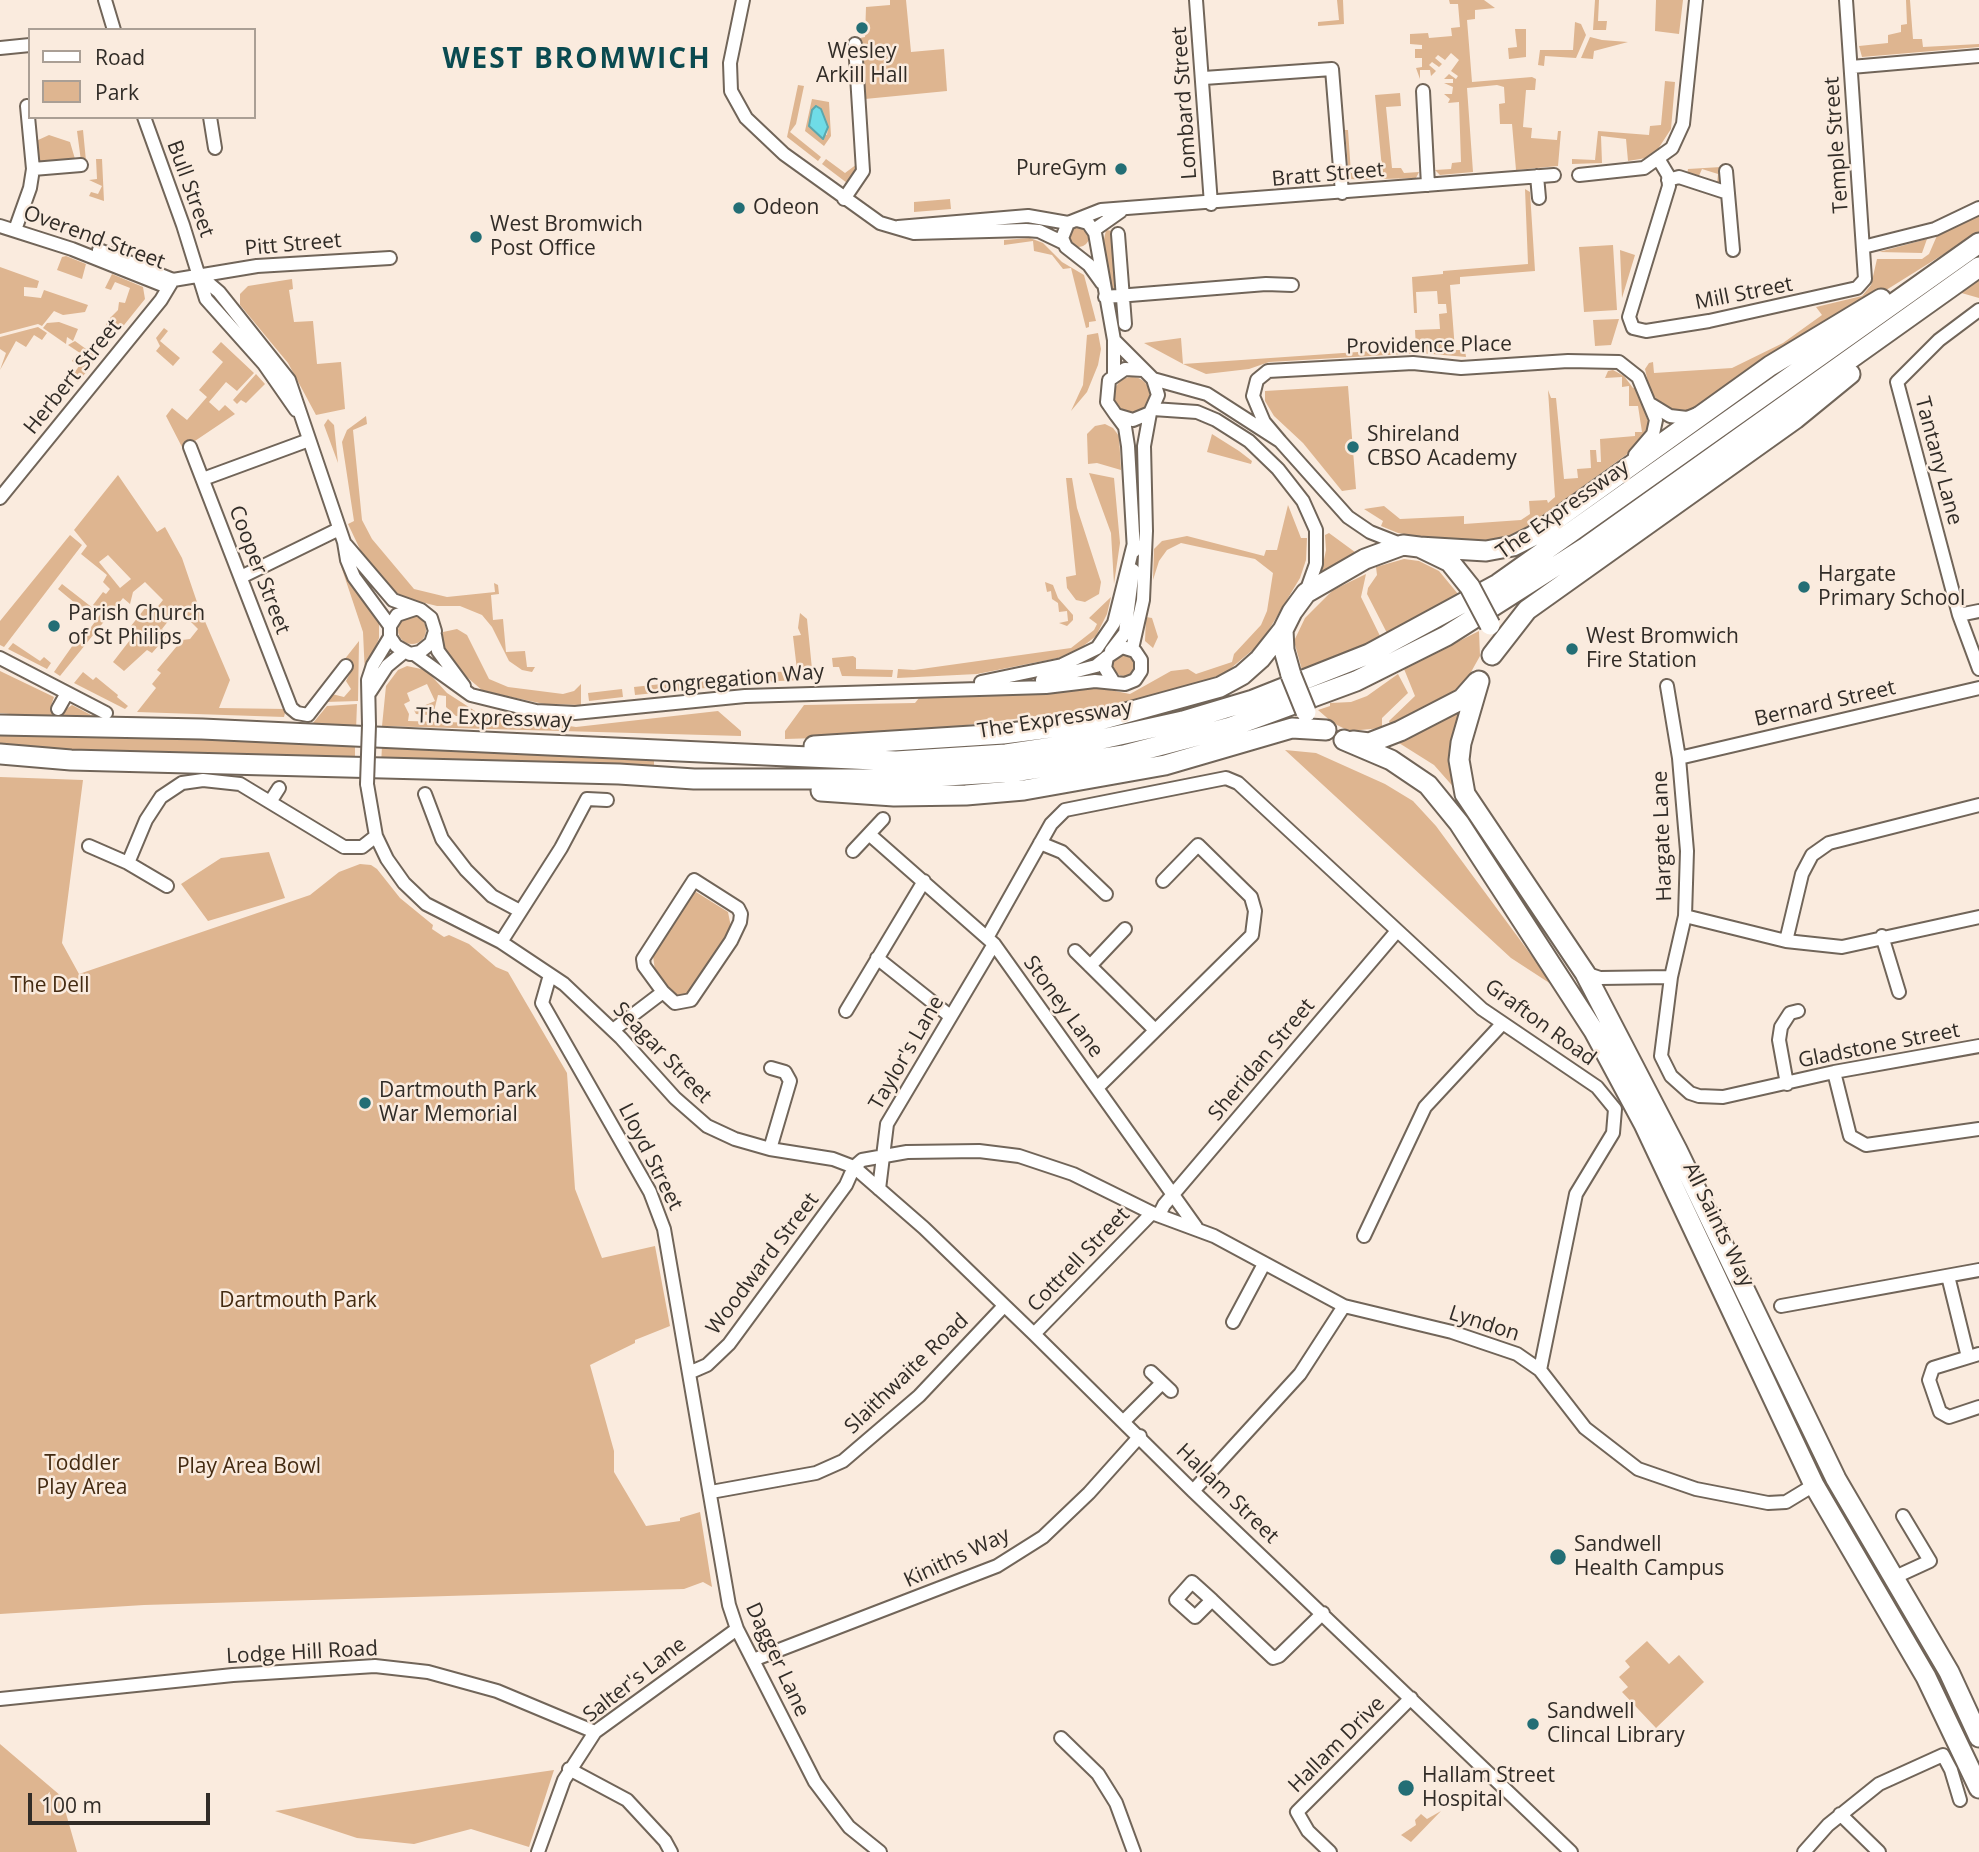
<!DOCTYPE html>
<style>
body{margin:0}
#map{position:relative;width:1979px;height:1852px;overflow:hidden;background:#faebde;font-family:"Open Sans",sans-serif}
canvas{display:block}
.legend{position:absolute;left:28px;top:28px;width:228px;height:91px;box-sizing:border-box;background:#faebde;border:2px solid #aa9f95;margin:0;padding:9px 12px;list-style:none;font-size:21px;color:#312c27}
.legend li{display:flex;align-items:center;gap:14px;height:35px}
.legend b{width:35px;border:2px solid #aa9f95}
.scale{position:absolute;left:28px;top:1793px;width:182px;height:32px;box-sizing:border-box;border:4px solid #312c27;border-top:0;padding-left:9px;font-size:21px;line-height:24px;white-space:nowrap;color:#312c27;-webkit-text-stroke:5px #faebde;paint-order:stroke}
</style>
<div id="map">
<canvas width="1979" height="1852"></canvas>
<ul class="legend">
<li><b style="height:9px;background:#fff"></b>Road</li>
<li><b style="height:19px;background:#deb590"></b>Park</li>
</ul>
<div class="scale">100 m</div>
</div>
<script>
const context = document.querySelector('canvas').getContext('2d');
context.lineJoin = 'round';
function paint(path, color) { context.fillStyle = color; context.fill(path, 'evenodd'); }
const poly = rows => new Path2D(rows.map(r => 'M' + r).join(''));
function trace(path, color, width, dash) { context.strokeStyle = color; context.lineWidth = width; context.lineCap = dash ? 'butt' : 'round'; context.setLineDash(dash || []); context.stroke(path); }
function drawText(font, color, halo, rows, align = 'center') {
  context.font = font + ' "Open Sans",sans-serif'; context.lineWidth = 5; context.setLineDash([]); context.textBaseline = 'middle'; context.strokeStyle = halo; context.fillStyle = color; for (const [text, x, y, turn = 0] of rows) {
    context.save(); context.translate(x, y); context.rotate((+turn || 0) * Math.PI / 180); context.textAlign = isNaN(turn) ? turn : align; if (halo) context.strokeText(text, 0, 0); context.fillText(text, 0, 0); context.restore();
  }
}
paint(poly([
 [890,0,906,0,911,52,944,49,947,91,865,99,860,38,865,37,866,7,890,5],
 [1337,0,1343,0,1344,24,1318,26,1318,22,1339,20],
 [1449,0,1484,0,1495,8,1475,10,1475,19,1467,20,1472,82,1532,77,1536,79,1535,90,1526,90,1523,127,1532,128,1531,138,1557,140,1558,131,1561,131,1558,166,1516,170,1512,124,1500,124,1499,104,1505,103,1504,87,1497,85,1467,88,1473,172,1440,175,1435,170,1451,169,1452,163,1461,162,1459,102,1448,103,1450,99,1444,94,1452,94,1453,87,1444,83,1453,83,1453,79,1444,79,1449,74,1456,79,1458,76,1451,71,1459,60,1451,53,1445,60,1438,55,1435,58,1442,64,1439,67,1432,62,1429,65,1436,71,1431,76,1430,70,1420,70,1420,79,1416,68,1422,67,1422,58,1415,58,1415,49,1422,49,1422,45,1410,44,1410,34,1428,33,1429,38,1452,36,1451,28,1460,27,1458,4,1450,4],
 [1595,0,1599,0,1598,21,1607,21,1606,30,1593,30],
 [1656,0,1683,0,1679,34,1655,31],
 [1906,0,1910,0,1913,39,1922,39,1923,47,1979,44,1979,47,1862,57,1859,46,1888,43,1888,35,1901,32,1901,25,1907,24],
 [1575,22,1581,24,1586,35,1576,58,1545,56,1544,66,1538,65,1540,50,1573,50],
 [1515,29,1526,29,1526,57,1509,59,1508,48,1517,47],
 [1590,37,1602,40,1628,42,1594,51,1593,59,1581,58],
 [1665,81,1675,82,1671,129,1658,149,1646,158,1628,161,1626,139,1601,136,1602,163,1572,164,1572,159,1595,160,1598,131,1649,135,1650,126,1661,125],
 [798,85,804,86,796,124,790,132,821,157,818,161,787,137],
 [1400,93,1401,106,1386,107,1392,168,1401,168,1404,173,1419,172,1416,178,1383,179,1375,95],
 [812,99,829,102,831,136,824,146,805,131],
 [812,110,822,111,828,127,827,135,809,126],
 [83,130,86,161,81,161,77,131],
 [1345,130,1348,130,1351,173,1373,171,1374,180,1349,179],
 [49,135,70,142,75,159,43,164,38,160,36,141],
 [96,159,102,159,104,201,89,196,91,192,98,194,102,186,89,180,97,179],
 [826,159,845,173,857,164,853,180,847,183,822,164],
 [1721,167,1722,180,1717,184,1718,174,1702,169,1698,178,1687,175,1688,169],
 [1525,189,1530,192,1535,271,1460,277,1460,284,1450,285,1455,350,1465,350,1466,357,1421,353,1269,362,1249,369,1206,374,1183,364,1144,343,1181,338,1183,364,1416,348,1415,330,1440,329,1439,314,1447,313,1446,304,1438,304,1437,291,1416,292,1417,313,1414,313,1412,277,1443,274,1443,271,1528,264],
 [950,199,951,209,914,212,914,202],
 [1979,212,1979,232,1691,412,1675,412,1662,406,1650,391,1645,369,1649,363,1653,362,1654,373,1732,368,1783,343,1822,315,1816,307,1862,296,1871,285,1877,259,1922,259,1929,254,1939,231],
 '1069 237a10 10 0 1 1 20 0a10 10 0 1 1-20 0Z',
 [1106,230,1113,231,1116,291,1111,290,1103,244],
 [1030,238,1043,243,1062,262,1084,275,1096,321,1089,322,1089,327,1086,328,1071,268,1063,269,1052,255,1034,251,1033,241,1004,245,1004,240],
 [1927,239,1922,253,1879,252],
 [1613,245,1617,310,1584,312,1579,247],
 [1620,250,1635,255,1622,298],
 [66,256,86,264,82,279,57,270,62,257],
 [0,267,39,281,37,288,24,287,24,296,41,298,44,290,88,305,85,312,63,315,54,311,42,326,38,324,0,334],
 [112,274,143,287,145,299,116,335,104,330,108,320,118,310,119,302,125,303,130,288,115,282,111,290,105,288],
 [1979,277,1979,298,1958,292],
 [292,279,293,289,289,290,294,322,313,321,317,364,341,362,345,409,316,415,288,363,240,305,240,294,248,286],
 [1619,319,1611,345,1595,346,1593,320],
 [59,322,78,329,73,341,67,337,66,344,43,328,47,323],
 [38,327,47,333,42,340,34,335,26,347,16,341,0,370,6,353,0,349,0,337],
 [164,328,168,331,160,341,180,358,173,366,156,351,160,346,156,338],
 [1098,333,1101,349,1098,365,1087,392,1071,411,1083,385,1087,335],
 [75,341,97,357,89,368,86,357,68,345],
 [221,342,254,373,237,391,226,382,209,402,219,411,225,405,235,414,183,449,166,416,172,408,187,420,207,397,199,390,223,362,212,352],
 [77,354,84,358,88,370,78,382,71,378,79,366,72,361],
 [1613,370,1624,376,1633,388,1636,387,1650,427,1641,444,1571,495,1554,515,1499,542,1457,543,1398,533,1381,526,1383,521,1364,509,1384,506,1400,519,1464,516,1464,524,1521,520,1530,514,1529,501,1547,500,1548,503,1555,497,1548,390,1551,398,1556,398,1564,479,1578,478,1577,469,1591,468,1590,450,1596,450,1597,462,1601,462,1600,439,1635,436,1635,432,1642,432,1638,406,1629,406,1629,386,1622,387,1622,377,1605,378,1608,371],
 [256,374,265,384,246,403,241,400,237,404,233,400],
 '1114 395a18 18 0 1 1 36 0a18 18 0 1 1-36 0Z',
 [1348,386,1356,489,1342,491,1303,443,1274,416,1265,401,1265,391],
 [366,416,367,424,353,430,362,520,372,539,414,589,447,597,495,592,494,583,498,585,499,594,491,595,493,620,503,619,506,652,525,651,527,667,535,667,532,672,522,670,509,661,492,627,482,615,460,606,437,606,397,596,366,562,348,524,354,521,342,442,347,430],
 [328,419,334,425,338,463,324,425],
 [1105,424,1113,428,1119,436,1121,470,1097,463,1088,464,1087,434,1095,426],
 [1212,434,1239,451,1252,461,1251,464,1207,452],
 [1089,473,1114,478,1120,543,1114,584,1111,533],
 [118,475,157,532,165,527,182,558,198,605,230,680,219,708,286,709,284,717,137,712,156,688,152,684,161,673,157,670,182,640,190,639,198,629,180,611,176,611,162,629,168,635,152,653,147,650,124,671,113,662,137,631,131,626,138,617,146,607,155,610,163,600,145,582,133,592,130,604,123,598,60,676,54,672,85,628,89,630,102,612,93,605,103,592,106,594,110,589,103,582,107,575,81,554,87,546,74,530],
 [108,555,131,579,120,588,99,562],
 [1066,478,1072,478,1077,508,1101,582,1099,594,1085,602,1076,600,1067,588,1066,577,1076,575],
 [1288,505,1301,538,1307,538,1306,560,1300,578,1261,643,1224,674,1149,698,1099,708,882,736,785,739,785,731,804,705,915,703,919,698,1090,686,1130,694,1171,671,1188,669,1196,674,1232,662,1234,654,1261,625,1267,611,1273,573,1255,559,1181,543,1167,550,1159,561,1153,580,1154,549,1162,541,1187,536,1264,556,1266,550,1277,550],
 [1329,533,1359,555,1321,574,1326,550,1325,535],
 [70,535,82,545,4,647,0,645,0,621],
 [1404,559,1419,561,1439,571,1458,594,1388,635,1367,594,1368,588,1377,575,1376,567],
 [340,563,379,622,379,638,365,675,363,632],
 [1366,574,1361,597,1381,638,1302,670,1294,641,1305,618,1333,590],
 [1045,582,1053,585,1058,598,1073,615,1073,620,1067,626,1059,623,1068,621,1067,611,1059,612,1058,603,1052,599,1051,591,1047,592],
 [62,584,98,612,93,618,58,589],
 [1111,597,1107,614,1096,636,1077,651,1063,657,977,674,897,678,898,669,914,670,1071,648,1094,630,1097,624,1089,618],
 [800,613,807,619,812,669,801,680,758,682,758,674,797,670,793,636,801,635,798,628],
 '398 630a14 14 0 1 1 28 0a14 14 0 1 1-28 0Z',
 [1146,617,1152,618,1158,637,1153,648,1145,641],
 [457,629,467,635,489,679,508,687,563,694,574,691,581,684,581,705,544,704,483,691,461,672,440,641,443,632],
 [1479,631,1480,656,1466,681,1456,690,1390,724,1389,721,1415,696,1404,669],
 [359,641,358,701,325,702,332,694,344,697,351,689,346,681,353,667,344,660],
 [13,643,40,661,44,657,51,663,47,669,8,649],
 '1113 665a11 11 0 1 1 22 0a11 11 0 1 1-22 0Z',
 [853,656,856,658,856,669,893,670,892,677,842,676,839,667,833,667,832,658],
 [407,666,426,670,447,693,475,711,469,717,456,716,446,707,446,696,438,695,434,711,428,715,416,714,414,710,435,701,427,684,407,693,410,701,404,704,409,714,408,721,479,723,489,715,492,718,497,715,576,727,718,711,741,731,741,736,382,726,386,686,398,670],
 [0,671,54,697,51,706,62,712,72,705,91,715,313,723,327,706,357,704,356,730,91,722,0,713],
 [83,672,93,680,96,677,118,695,117,697,128,706,125,709,74,683],
 [1398,674,1408,693,1382,718,1382,728,1349,731,1333,723,1318,710,1330,706,1330,703,1351,702,1367,696],
 [745,675,746,684,635,695,634,687],
 [622,689,623,697,589,701,588,693],
 [1465,708,1457,791,1434,765,1399,743],
 [0,732,355,743,355,762,0,748],
 [382,746,654,755,654,770,381,765],
 [1285,750,1316,753,1385,784,1413,801,1436,826,1554,986,1511,958],
 [0,777,83,780,62,943,79,974,310,895,339,872,360,864,371,865,377,869,400,898,433,925,432,929,444,937,449,935,469,944,496,967,508,972,567,1073,575,1189,602,1258,655,1246,670,1326,635,1340,635,1343,590,1365,614,1451,614,1472,646,1526,680,1521,680,1518,700,1512,712,1587,703,1582,684,1589,144,1605,0,1614],
 [269,852,285,898,208,921,181,884,221,858],
 [696,892,728,912,732,932,689,996,680,997,670,990,655,970,653,956,657,942,687,896],
 [1647,1641,1669,1664,1679,1655,1704,1682,1656,1728,1622,1692,1628,1687,1619,1677,1630,1667,1625,1661],
 [0,1744,61,1796,77,1852,0,1852],
 [554,1770,529,1847,471,1829,414,1844,357,1838,275,1811],
 [1441,1811,1411,1842,1401,1835,1416,1825,1415,1820,1421,1814,1427,1819]
]), '#deb590');
const water = poly([
 [816,106,821,109,828,127,823,139,809,126,812,110,816,106]
]);
paint(water, '#6fdce7');
trace(water, '#5ca7ad', 2);
const minor = poly([
 [105,0,114,30],
 [743,0,730,63,731,91,746,118,784,154,880,223,914,233,1026,230,1039,231,1064,243],
 [1196,0,1211,204],
 [0,48,30,45],
 [1851,67,1979,56],
 [1204,78,1332,69,1342,193],
 [1423,91,1428,185],
 [144,117,183,225,206,299,264,364,296,410],
 [210,117,215,148],
 [1659,160,1668,175,1669,186,1629,317,1633,328,1646,331,1709,321,1857,288,1865,279,1846,0],
 [33,169,81,165],
 [1726,171,1733,250],
 [1579,175,1644,168,1672,148,1683,124,1696,0],
 [1537,176,1539,198],
 [1668,180,1679,177,1728,193],
 [844,199,863,171,855,44],
 [1077,220,1088,223,1095,233,1114,340,1114,375],
 [0,226,72,249,165,286,173,280,257,266,390,258],
 [898,227,1028,216,1068,223],
 [15,230,30,188,33,169,27,106],
 [1094,230,1121,211],
 [1118,234,1125,324],
 [1863,247,1935,229,1979,208],
 [99,250,173,280],
 [199,275,219,292,289,380,344,542,347,560,354,577,390,626],
 [1102,283,1089,265,1066,247,1062,238,1068,223,1101,210,1554,175],
 [1105,297,1266,284,1292,285],
 [1979,310,1939,340,1897,382,1959,615,1979,669],
 [1114,340,1153,379,1207,394,1280,441,1348,517,1370,532,1403,545],
 [1143,370,1125,369,1109,380,1107,402,1116,415,1133,420,1150,413,1158,395,1153,379],
 [1652,405,1670,416,1687,418,1697,414],
 [1153,409,1197,412,1216,420,1249,441,1278,469,1303,501,1316,530,1316,564,1306,592],
 [1116,415,1125,427,1128,446,1134,551],
 [1280,441,1264,422,1253,396,1257,380,1268,371,1413,363,1461,368,1568,361,1619,362,1638,377,1656,420,1653,434,1635,455],
 [190,447,291,708,297,713,308,715,346,666],
 [203,479,309,440],
 [0,498,161,300,173,280],
 [346,545,393,600,421,610,431,618,435,631,431,643,420,652,410,654,396,646,390,637,390,626,397,615,415,609],
 [241,577,339,529],
 [1959,615,1979,611],
 [435,635,438,651,464,686],
 [1132,649,1143,600,1146,531,1144,446,1150,413],
 [1111,651,1125,633,1133,570],
 [414,654,471,695,536,711,575,713,745,696,1046,687,1095,681,1125,684,1135,680,1141,671,1141,660,1135,651,1122,647,1107,657,1105,668,1113,681],
 [0,658,106,713],
 [1042,680,1096,666,1107,657],
 [981,682,1062,665,1097,648,1114,623,1134,543],
 [370,692,387,666,404,652],
 [58,709,67,693],
 [369,725,368,680,373,665,390,637],
 [1679,758,1979,688],
 [367,784,376,836,387,859,404,883,426,904,501,942,564,984,621,1038,675,1098,707,1126,735,1139,770,1149,833,1159,854,1167,924,1228,1034,1334,1193,1491,1571,1852],
 [425,794,442,839,466,870,492,896,520,911],
 [270,802,279,788],
 [869,834,994,944,1196,1227],
 [1040,843,1062,852,1106,894],
 [89,846,128,863,167,886],
 [853,851,883,819],
 [128,863,146,820,161,797,182,783,203,780,240,784,344,847,362,847,376,836],
 [1685,916,1786,941,1842,947,1979,917],
 [988,936,1051,824,1065,810,1226,778,1238,783,1482,1009,1597,1087,1615,1109,1613,1133,1576,1194,1540,1370],
 [1882,936,1899,992],
 [1786,941,1802,874,1812,855,1829,843,1979,805],
 [501,942,561,848,587,799,607,800],
 [1075,951,1155,1030],
 [877,958,950,1016],
 [1090,966,1125,929],
 [1585,973,1600,978,1671,977,1685,916,1687,851,1679,758,1667,686],
 [550,975,542,1003,650,1192,664,1229,729,1605,737,1629,815,1782,849,1827,880,1852],
 [1671,977,1661,1056,1671,1076,1690,1093,1699,1096,1723,1097,1834,1072,1979,1046],
 [846,1011,924,881],
 [613,1030,663,992,675,1003,691,1000,731,941,740,922,741,914,738,908,694,880,643,959,644,966,663,992],
 [1834,1072,1850,1136,1866,1145,1979,1129],
 [1787,1084,1779,1040,1781,1027,1790,1013,1798,1011],
 [1097,1088,1252,935,1255,911,1251,897,1198,845,1163,881],
 [770,1149,790,1081,785,1072,771,1068],
 [879,1189,887,1124,994,944],
 [1159,1215,1164,1205,1397,931],
 [1364,1236,1425,1107,1502,1024],
 [1948,1276,1968,1357],
 [1781,1306,1979,1270],
 [1233,1322,1264,1264],
 [1034,1334,1152,1213],
 [1979,1354,1933,1368,1929,1380,1940,1412,1949,1417,1979,1407],
 [691,1372,707,1365,729,1344,846,1185,854,1167,862,1160,907,1152,979,1151,1019,1156,1073,1174,1152,1213,1214,1236,1344,1306,1452,1332,1517,1354,1540,1370,1585,1428,1638,1469,1696,1489,1768,1503,1786,1502,1814,1485],
 [1151,1372,1171,1391],
 [1125,1420,1162,1383],
 [1193,1491,1300,1374,1344,1306],
 [711,1492,816,1473,843,1461,919,1396,1004,1306],
 [1893,1578,1930,1561,1903,1516],
 [1212,1600,1195,1617,1176,1600,1192,1582,1212,1600,1273,1658,1279,1656,1323,1613],
 [753,1660,997,1566,1043,1537,1089,1493,1140,1436],
 [0,1699,233,1675,375,1666,428,1672,497,1691,595,1732],
 [1061,1738,1098,1774,1116,1803,1134,1852],
 [569,1769,627,1800,665,1841,671,1852],
 [1840,1814,1879,1852],
 [538,1852,564,1780,595,1732,737,1629],
 [1330,1852,1308,1831,1297,1812,1411,1698],
 [1804,1852,1828,1825,1879,1784,1943,1755,1951,1770,1960,1800]
]);
const highway = poly([
 [1419,547,1486,551,1513,546,1533,536,1770,366,1881,299],
 [1492,655,1527,610,1795,419,1850,374],
 [1291,675,1284,650,1283,630,1292,612,1306,593,1365,559,1403,545,1419,547,1450,562,1470,587],
 [1479,681,1461,743,1459,760,1465,794,1585,973,1677,1150,1836,1479,1949,1672,1979,1737],
 [0,725,202,729,896,761,1006,754,1093,741,1183,721,1253,700,1369,654,1498,584,1979,243],
 [1344,740,1391,760,1428,785,1459,823,1594,1031,1644,1124,1814,1485,1926,1677,1979,1788],
 [1353,741,1369,743,1400,731,1462,699,1477,682],
 [814,746,1003,734,1089,723,1220,687,1242,675,1260,659,1283,630],
 [0,754,71,760,619,774,694,779,897,779,1013,772,1124,755,1231,727,1356,681,1446,636,1586,547,1979,267],
 [821,791,894,796,966,795,1024,790,1165,765,1292,728,1326,730]
]);
trace(minor, '#716559', 16);
trace(highway, '#716559', 23);
trace(minor, '#fff', 12);
trace(highway, '#fff', 19);
const minorBridge = poly([
 [367,784,369,725]
]);
const highwayBridge = poly([
 [1470,587,1490,625],
 [1291,675,1306,712]
]);
trace(minorBridge, '#716559', 16, []);
trace(highwayBridge, '#716559', 23, []);
trace(minorBridge, '#fff', 12);
trace(highwayBridge, '#fff', 19);
for (const [x, y, r, color] of [
 [862,28,7,"#236e75"],
 [1121,169,7,"#236e75"],
 [739,208,7,"#236e75"],
 [476,237,7,"#236e75"],
 [1353,447,7,"#236e75"],
 [1804,587,7,"#236e75"],
 [54,626,7,"#236e75"],
 [1572,649,7,"#236e75"],
 [365,1103,7,"#236e75"],
 [1558,1557,9,"#236e75"],
 [1533,1724,7,"#236e75"],
 [1406,1788,9,"#236e75"]
]) { const dot = new Path2D(); dot.arc(x, y, r, 0, 2 * Math.PI); context.fillStyle = color; context.fill(dot); trace(dot, '#faebde', 2.5); }
drawText('21px', '#312c27', '#faebde', [
 ["Wesley",862,52,"center"],
 ["Arkill Hall",862,76,"center"],
 ["PureGym",1107,169,"right"],
 ["Odeon",753,208],
 ["West Bromwich",490,225],
 ["Post Office",490,249],
 ["Shireland",1367,435],
 ["CBSO Academy",1367,459],
 ["Hargate",1818,575],
 ["Primary School",1818,599],
 ["Parish Church",68,614],
 ["of St Philips",68,638],
 ["West Bromwich",1586,637],
 ["Fire Station",1586,661],
 ["Dartmouth Park",379,1091],
 ["War Memorial",379,1115],
 ["Sandwell",1574,1545],
 ["Health Campus",1574,1569],
 ["Sandwell",1547,1712],
 ["Clincal Library",1547,1736],
 ["Hallam Street",1422,1776],
 ["Hospital",1422,1800]
], 'left');
drawText('21px', '#312c27', '#faebde', [
 ["Lombard Street",1185,103,-94],
 ["Temple Street",1837,145,-94],
 ["Bratt Street",1328,175,-5],
 ["Bull Street",190,189,70],
 ["Overend Street",94,238,20],
 ["Pitt Street",293,245,-5],
 ["Mill Street",1744,294,-11],
 ["Providence Place",1429,346,-1],
 ["Herbert Street",73,377,-51],
 ["Tantany Lane",1938,461,75],
 ["The Expressway",1563,510,-35],
 ["Cooper Street",259,570,69],
 ["Congregation Way",735,680,-5],
 ["Bernard Street",1825,704,-13],
 ["The Expressway",494,719,2],
 ["The Expressway",1055,720,-9],
 ["Hargate Lane",1663,836,-92],
 ["Stoney Lane",1063,1007,54],
 ["Grafton Road",1540,1023,36],
 ["Gladstone Street",1879,1046,-11],
 ["Seagar Street",662,1053,46],
 ["Taylor's Lane",907,1053,-60],
 ["Sheridan Street",1262,1060,-50],
 ["Lloyd Street",650,1157,63],
 ["All Saints Way",1718,1225,64],
 ["Cottrell Street",1079,1260,-46],
 ["Woodward Street",763,1264,-53],
 ["Lyndon",1484,1324,18],
 ["Slaithwaite Road",907,1374,-44],
 ["Hallam Street",1227,1494,44],
 ["Kiniths Way",957,1558,-25],
 ["Lodge Hill Road",302,1653,-3],
 ["Dagger Lane",777,1660,65],
 ["Salter's Lane",635,1680,-38],
 ["Hallam Drive",1337,1745,-45]
]);
drawText('21px', '#432a11', '#faebde', [
 ["The Dell",50,986],
 ["Dartmouth Park",298,1301],
 ["Toddler",82,1464],
 ["Play Area",82,1488],
 ["Play Area Bowl",249,1467]
]);
context.letterSpacing = '2px';
drawText('bold 28px', '#0a4a50', '#faebde', [
 ["WEST BROMWICH",577,60]
]);
context.letterSpacing = '0px';
</script>
